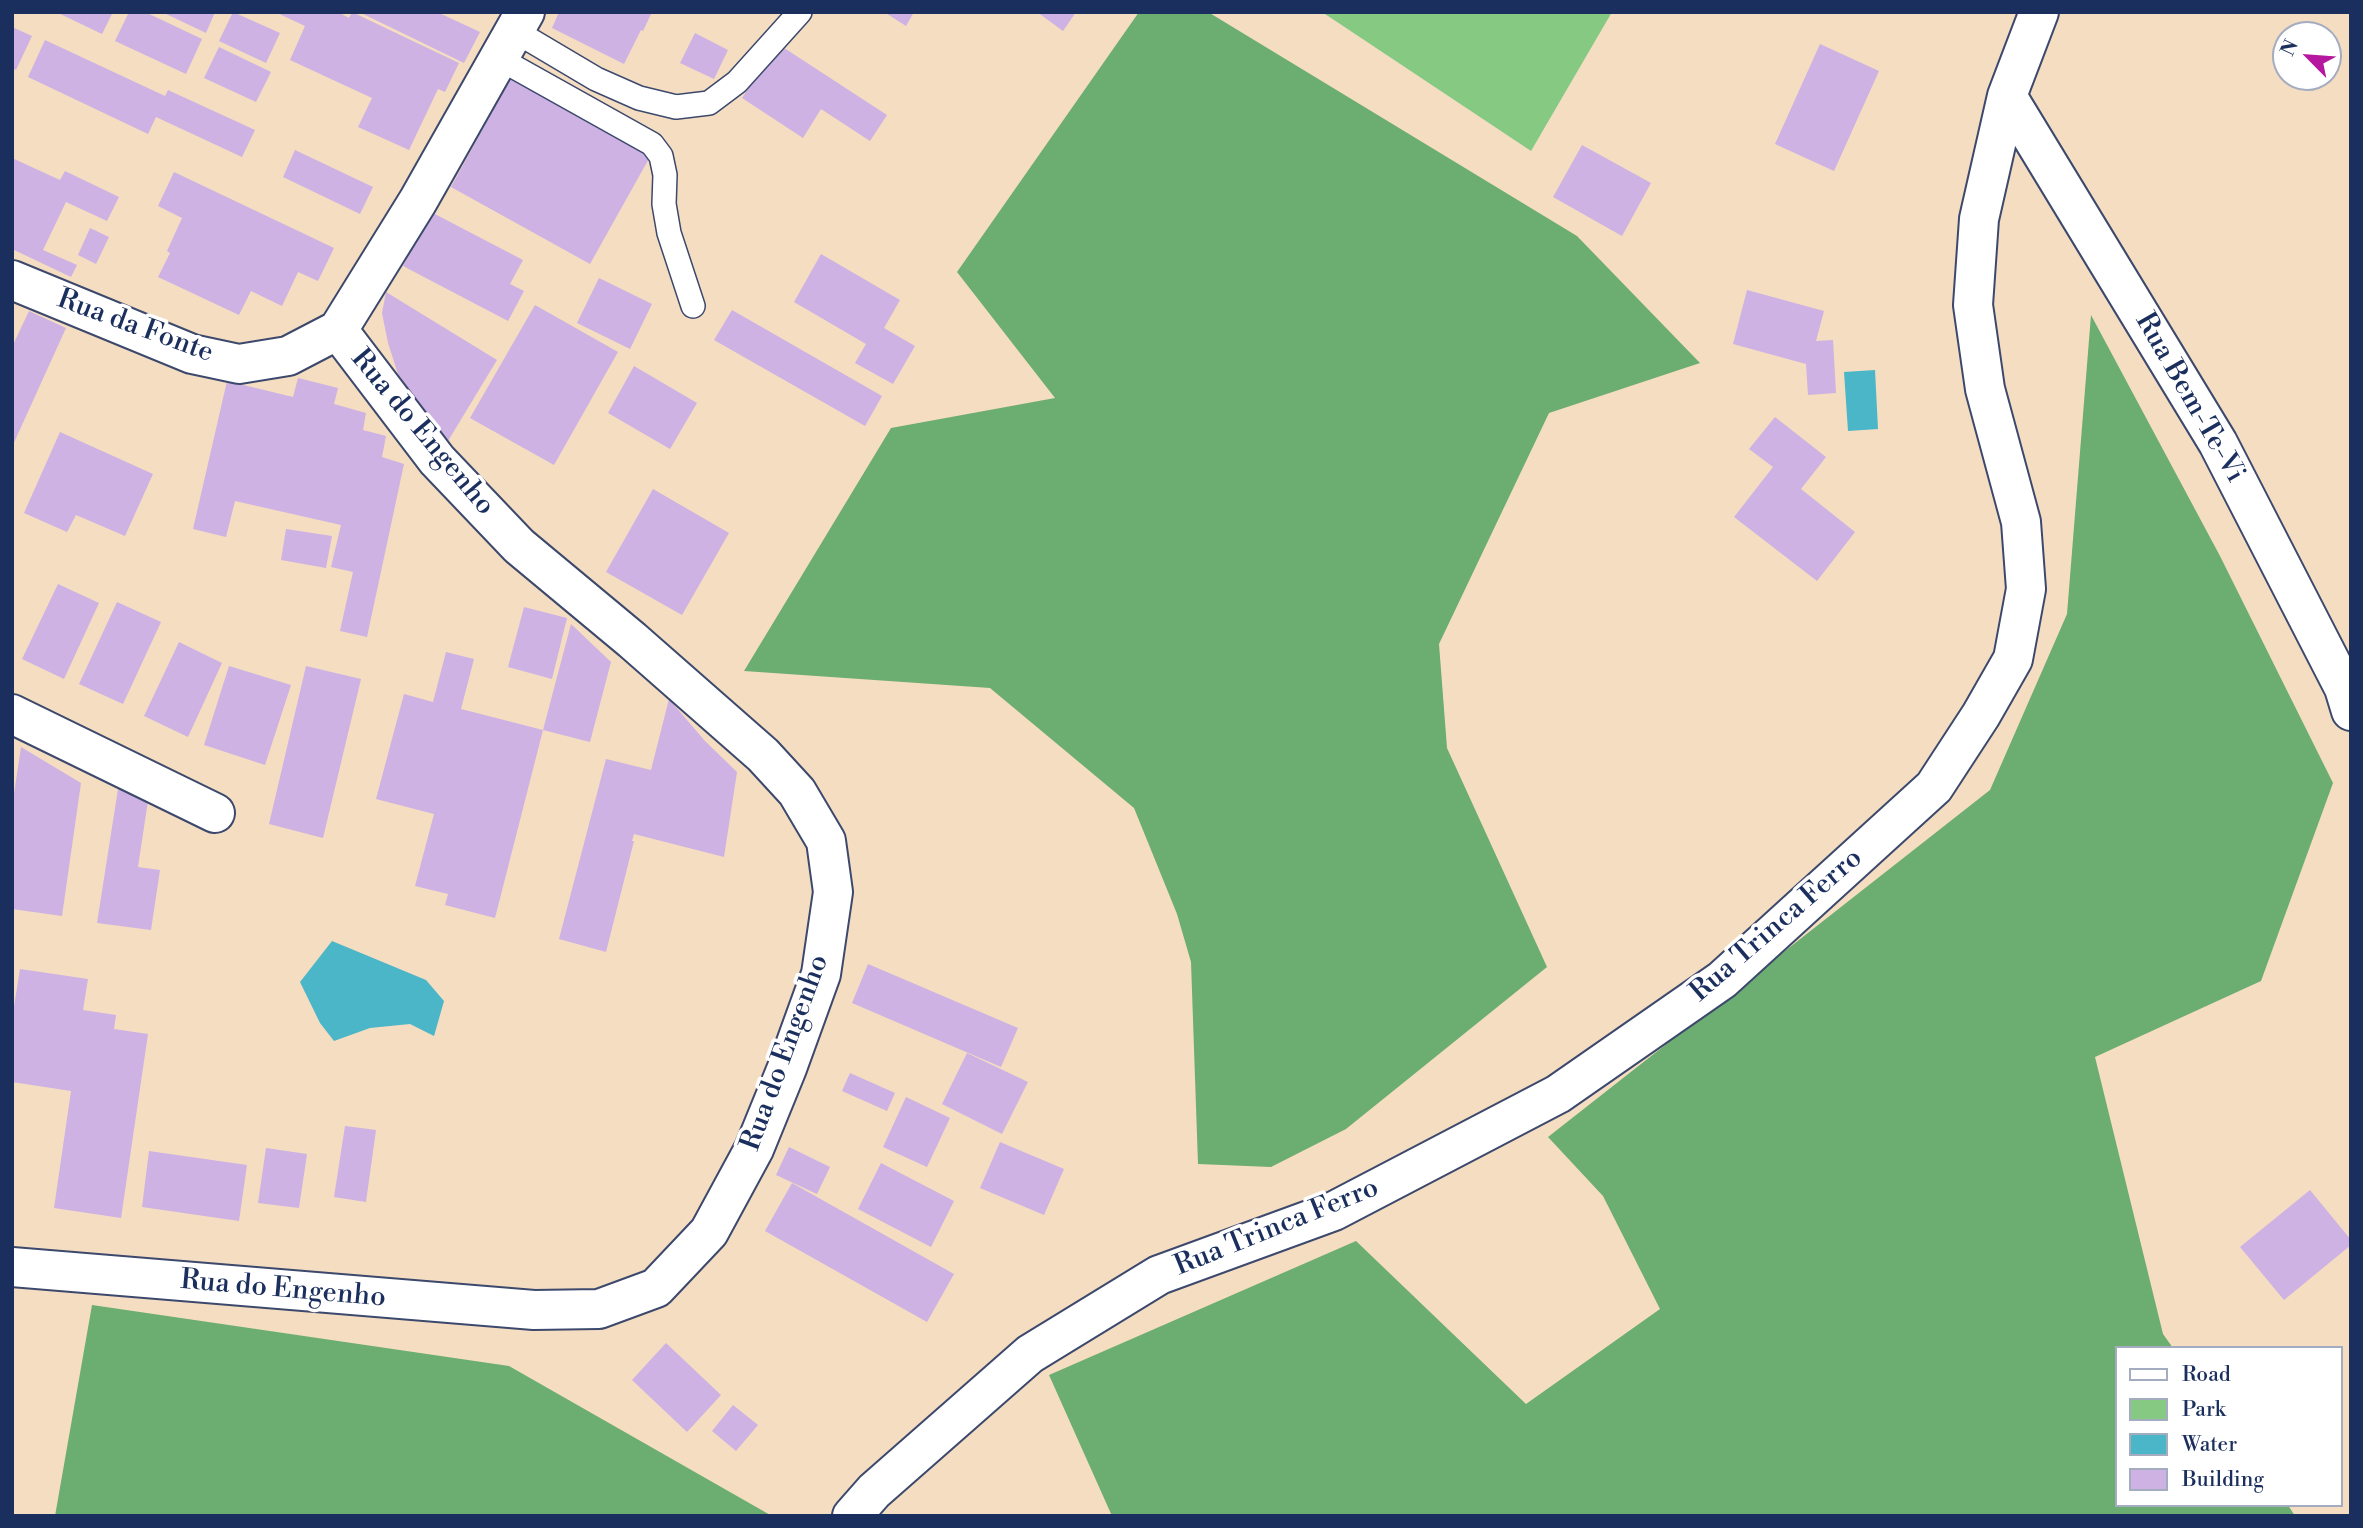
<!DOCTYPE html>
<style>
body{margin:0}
#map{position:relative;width:2363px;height:1528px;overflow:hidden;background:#f5ddc2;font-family:"Libre Bodoni",serif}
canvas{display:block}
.frame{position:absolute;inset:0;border:14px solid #1b2f5e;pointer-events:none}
.legend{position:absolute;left:2115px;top:1346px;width:228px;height:161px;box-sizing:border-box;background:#fff;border:2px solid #a4acbf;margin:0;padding:9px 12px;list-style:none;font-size:21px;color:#1b2f5e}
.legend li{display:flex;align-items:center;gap:14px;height:35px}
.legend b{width:35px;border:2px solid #a4acbf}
.north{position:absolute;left:2272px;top:21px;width:70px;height:70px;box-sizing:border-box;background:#fff;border:2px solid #a4acbf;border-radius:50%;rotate:295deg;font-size:19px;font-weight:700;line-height:28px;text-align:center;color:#1b2f5e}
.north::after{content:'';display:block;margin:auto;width:24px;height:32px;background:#b5179e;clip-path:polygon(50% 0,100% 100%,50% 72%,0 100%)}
</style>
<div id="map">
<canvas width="2363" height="1528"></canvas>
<div class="frame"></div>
<ul class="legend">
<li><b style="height:9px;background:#fff"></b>Road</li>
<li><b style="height:19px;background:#85c983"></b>Park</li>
<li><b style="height:19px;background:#4ab6c7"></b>Water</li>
<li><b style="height:19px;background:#cdb2e3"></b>Building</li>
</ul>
<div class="north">N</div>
</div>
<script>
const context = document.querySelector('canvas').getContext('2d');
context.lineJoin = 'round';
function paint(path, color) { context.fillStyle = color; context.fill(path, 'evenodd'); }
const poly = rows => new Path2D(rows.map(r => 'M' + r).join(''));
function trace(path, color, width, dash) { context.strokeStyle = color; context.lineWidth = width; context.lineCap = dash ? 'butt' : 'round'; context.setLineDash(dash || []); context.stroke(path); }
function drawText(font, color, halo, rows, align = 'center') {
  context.font = font + ' "Libre Bodoni",serif'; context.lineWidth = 7; context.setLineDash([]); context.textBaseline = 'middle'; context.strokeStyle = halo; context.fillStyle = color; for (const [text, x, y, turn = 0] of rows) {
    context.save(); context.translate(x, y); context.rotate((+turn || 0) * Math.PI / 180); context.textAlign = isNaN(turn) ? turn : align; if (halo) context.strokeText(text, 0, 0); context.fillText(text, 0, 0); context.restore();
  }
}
paint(poly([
 [1322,12,1612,12,1531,151]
]), '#85c983');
paint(poly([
 [1139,12,1208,12,1577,236,1700,363,1549,413,1439,644,1447,748,1547,967,1346,1129,1271,1167,1198,1164,1191,962,1177,914,1134,808,990,688,744,671,891,428,1055,398,957,272],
 [2091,315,2220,556,2333,783,2261,981,2095,1057,2163,1334,2173,1348,2116,1348,2116,1505,2288,1505,2295,1516,1112,1516,1049,1375,1356,1241,1526,1404,1660,1309,1603,1196,1548,1137,1990,790,2067,614],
 [92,1305,509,1366,772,1516,55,1516]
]), '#6cad71');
paint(poly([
 [1875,370,1878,429,1848,431,1844,372],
 [332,941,426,980,444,1001,434,1036,410,1024,370,1028,334,1041,320,1023,300,982]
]), '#4ab6c7');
paint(poly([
 [56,12,113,12,102,34],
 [129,12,145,12,202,39,186,74,115,41],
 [162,12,215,12,206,33],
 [233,12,280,33,266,63,219,41],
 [275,12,338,12,349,18,352,12,459,63,445,92,438,89,409,150,358,127,372,98,290,60,305,26],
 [359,12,437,12,480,32,464,63],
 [559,12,652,12,643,31,641,30,624,64,552,28],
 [884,12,914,12,906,26],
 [1037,12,1076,12,1063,31],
 [12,27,32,36,16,70,12,68],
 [695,33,728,50,714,79,680,63],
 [45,40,165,96,168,90,255,130,242,157,156,117,148,134,28,77],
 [778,44,887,115,870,141,821,109,803,138,742,98],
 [1820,44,1879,71,1834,171,1775,144],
 [219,47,271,72,256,102,204,78],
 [511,77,651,155,590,264,451,187],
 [1582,145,1651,183,1622,236,1553,197],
 [295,150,373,187,360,214,283,177],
 [12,158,60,180,65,171,119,197,107,221,66,202,43,250,77,265,71,277,12,249],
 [174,172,334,248,318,281,298,272,282,306,251,291,239,315,158,277,170,253,167,251,182,218,158,206],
 [431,212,523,260,510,284,524,291,508,321,403,266],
 [90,228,109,237,96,264,78,255],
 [821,254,900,300,884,328,915,346,893,384,855,363,866,344,794,302],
 [599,278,652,304,630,349,577,323],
 [1747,290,1824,311,1816,341,1833,340,1836,393,1808,395,1806,364,1733,344],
 [386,292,497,360,448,441,399,377,388,343,382,313],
 [535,305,618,352,554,465,470,418],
 [732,310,882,396,865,426,714,340],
 [29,311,66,328,12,447,12,347],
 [634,366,697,403,670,449,608,413],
 [298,378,338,388,334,404,366,413,363,430,386,436,382,457,404,464,367,637,340,631,353,572,331,567,341,525,235,501,226,537,193,529,227,381,293,397],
 [1775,417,1826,457,1801,489,1855,532,1817,581,1734,517,1773,467,1749,449],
 [60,432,153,474,125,536,76,515,67,532,24,513],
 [653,489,729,533,682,615,606,572],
 [286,529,332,536,326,568,281,560],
 [58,584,99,603,64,679,22,659],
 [117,602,161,622,123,704,79,684],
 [524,607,567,618,552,679,508,667],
 [571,624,611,662,590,742,543,730],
 [179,642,222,663,188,737,144,716],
 [446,652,474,659,461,709,543,730,495,918,445,905,448,894,415,886,434,814,376,799,404,694,433,702],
 [229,666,291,685,265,765,204,745],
 [306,666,361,679,323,838,269,824],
 [669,699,705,741,737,772,724,857,634,834,632,841,634,841,606,952,559,939,606,759,651,770],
 [21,747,81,783,62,916,12,909,12,807],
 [118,789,149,794,138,867,160,870,151,930,97,923],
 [868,964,1018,1028,1001,1067,852,1003],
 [20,969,88,979,83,1010,116,1015,114,1029,148,1034,121,1218,54,1208,71,1091,12,1082,12,1019],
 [967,1053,1028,1082,1002,1134,942,1104],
 [850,1073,895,1093,887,1111,842,1091],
 [906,1097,950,1118,927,1167,883,1147],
 [345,1126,376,1130,366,1202,334,1197],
 [1000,1142,1064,1169,1044,1215,980,1188],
 [789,1147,830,1167,817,1194,776,1175],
 [266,1148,307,1154,299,1208,258,1203],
 [149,1151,247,1165,239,1221,142,1207],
 [881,1163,954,1201,931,1247,858,1209],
 [792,1183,954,1274,927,1322,765,1231],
 [2310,1190,2351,1240,2351,1245,2284,1300,2240,1247],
 [666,1343,721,1395,687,1432,632,1380],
 [733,1405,758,1425,736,1451,712,1431]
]), '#cdb2e3');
const lane = poly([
 [515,31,596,79,639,98,676,107,709,103,737,82,800,12],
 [500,59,652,144,661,156,665,175,664,204,669,233,693,306]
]);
const street = poly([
 [2007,96,2218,443,2344,688,2351,711],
 [12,280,192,354,239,364,288,356,338,330],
 [338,330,418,201,525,12],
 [12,714,215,813],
 [12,1267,534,1310,599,1309,656,1288,709,1232,754,1149,787,1068,821,974,833,892,826,841,797,792,763,755,632,640,519,546,437,460,338,330],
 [852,1516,874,1491,1030,1354,1159,1275,1334,1211,1558,1094,1722,980,1934,787,1981,715,2013,659,2026,589,2021,522,1985,389,1973,305,1979,219,2007,96,2039,12]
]);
trace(lane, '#3c496d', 26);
trace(street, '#3c496d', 42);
trace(lane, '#fff', 23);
trace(street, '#fff', 38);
drawText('28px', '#1b2f5e', '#fff', [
 ["Rua da Fonte",135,327,20],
 ["Rua Bem-Te-Vi",2189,398,60],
 ["Rua do Engenho",422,433,50],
 ["Rua Trinca Ferro",1777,926,-41],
 ["Rua do Engenho",786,1053,-70],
 ["Rua Trinca Ferro",1277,1228,-22],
 ["Rua do Engenho",283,1290,5]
]);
</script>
